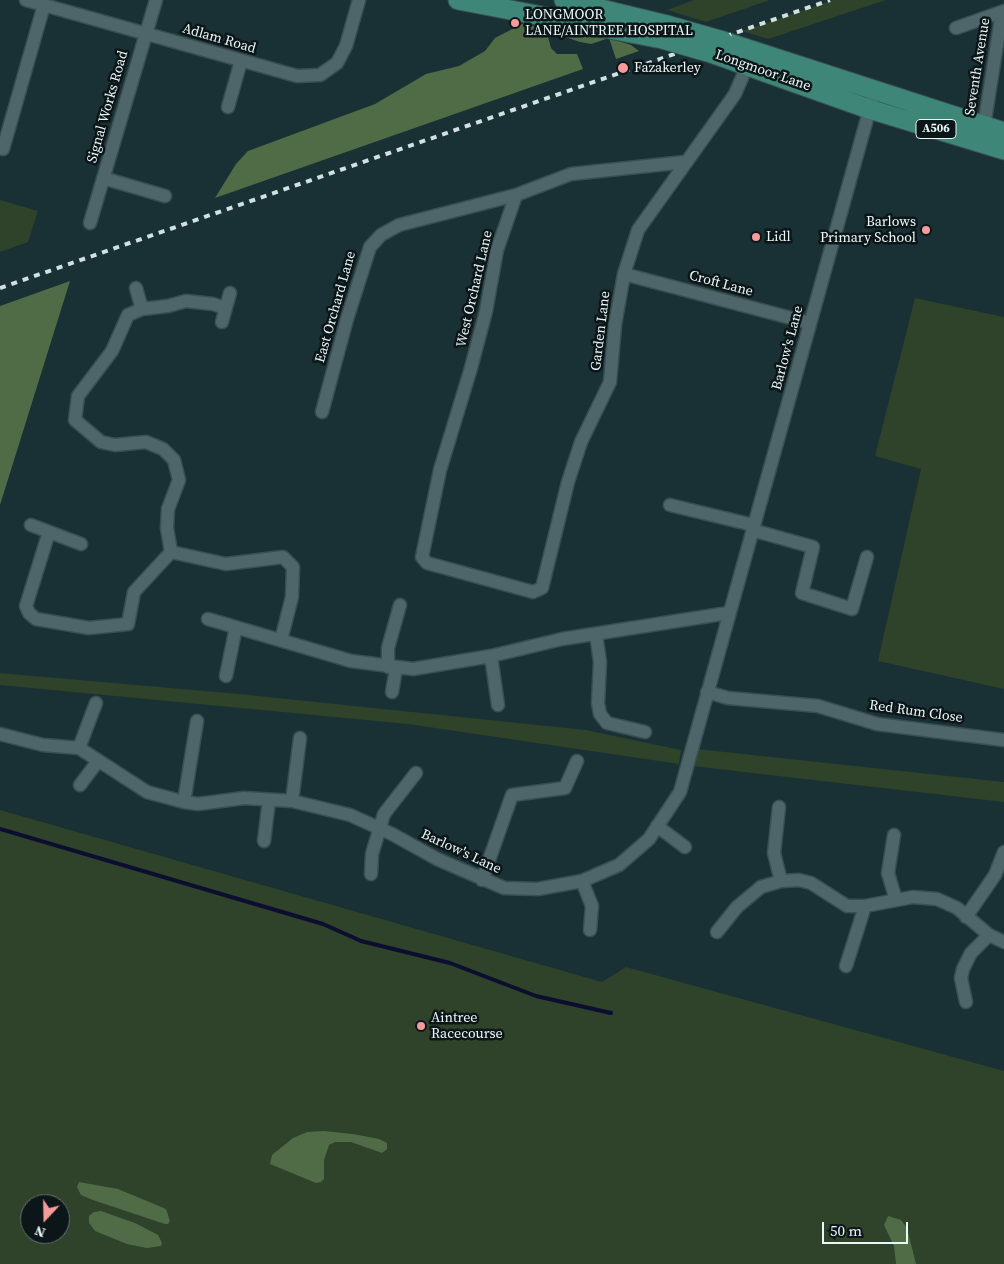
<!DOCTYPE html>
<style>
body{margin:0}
#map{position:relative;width:1004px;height:1264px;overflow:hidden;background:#193034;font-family:"Source Serif 4",serif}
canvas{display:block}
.north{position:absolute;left:20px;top:1194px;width:50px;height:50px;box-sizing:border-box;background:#0c1618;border:1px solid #647072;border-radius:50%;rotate:201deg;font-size:14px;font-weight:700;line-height:20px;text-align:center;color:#e9f7f9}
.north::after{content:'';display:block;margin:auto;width:18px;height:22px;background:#f59b9b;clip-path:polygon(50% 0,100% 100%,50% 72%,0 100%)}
.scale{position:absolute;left:822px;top:1222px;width:86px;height:22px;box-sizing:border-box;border:2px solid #e9f7f9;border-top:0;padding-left:6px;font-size:15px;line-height:18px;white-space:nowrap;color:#e9f7f9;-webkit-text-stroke:4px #0c1618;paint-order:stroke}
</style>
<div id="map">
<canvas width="1004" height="1264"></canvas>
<div class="north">N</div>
<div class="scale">50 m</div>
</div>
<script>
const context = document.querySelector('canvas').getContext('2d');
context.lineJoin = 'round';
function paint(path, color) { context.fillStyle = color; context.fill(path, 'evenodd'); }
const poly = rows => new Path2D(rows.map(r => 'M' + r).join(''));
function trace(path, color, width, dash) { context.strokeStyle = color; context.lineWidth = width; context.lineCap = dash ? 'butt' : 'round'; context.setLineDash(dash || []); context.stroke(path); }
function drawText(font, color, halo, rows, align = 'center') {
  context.font = font + ' "Source Serif 4",serif'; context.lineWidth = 5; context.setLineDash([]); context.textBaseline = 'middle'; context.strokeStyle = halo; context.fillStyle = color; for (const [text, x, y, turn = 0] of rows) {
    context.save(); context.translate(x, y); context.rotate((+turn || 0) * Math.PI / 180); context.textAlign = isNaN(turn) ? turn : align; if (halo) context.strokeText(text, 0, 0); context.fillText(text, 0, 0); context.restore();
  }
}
paint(poly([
 [694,0,770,0,706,22,667,10],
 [833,0,886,0,768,39,742,31],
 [0,200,38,211,28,242,0,252],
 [915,298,1004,317,1004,689,878,661,921,469,875,456],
 [0,673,239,694,586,730,681,750,679,764,408,724,0,685],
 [697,749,1004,782,1004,802,692,766],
 [0,810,602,982,626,967,1004,1071,1004,1264,0,1264],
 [30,1204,60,1204,60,1234,30,1234]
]), '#2f422a');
paint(poly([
 [524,23,536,27,548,37,551,48,557,54,577,54,583,69,215,198,236,164,248,151,375,104,426,74,459,66,485,51,495,38],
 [560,29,576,34,609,38,631,45,639,51,616,59,609,38,591,44,580,42,554,33],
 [70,281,0,505,0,306],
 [324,1131,353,1134,379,1139,387,1143,387,1149,382,1153,351,1142,335,1142,329,1145,324,1160,324,1179,321,1182,316,1183,270,1164,272,1155,293,1138,307,1132],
 [79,1182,118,1189,159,1206,166,1209,170,1221,168,1224,165,1224,93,1200,81,1195,77,1187],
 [101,1211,135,1223,158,1235,162,1243,161,1246,147,1248,127,1244,95,1231,89,1223,89,1216,94,1212],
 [888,1216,901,1220,907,1228,916,1264,896,1264,894,1246,884,1225]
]), '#4f6c46');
trace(poly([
 [0,829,323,924,361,941,450,963,536,996,611,1013]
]), '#0c0d2f', 4);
const street = poly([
 [26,0,297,76,320,75,337,63,346,46,359,0],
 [956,28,1004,11],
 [228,107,241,61],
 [984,126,1002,12],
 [3,149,44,5],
 [685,162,571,174,516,195,497,250,486,311,471,368,440,470,422,557,427,563,533,592,542,588,568,482,581,442,610,382,615,325,624,274,638,230,735,94,747,66],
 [103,178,165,196],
 [90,223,156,0],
 [624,274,810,323],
 [136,288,142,309],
 [222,322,230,293],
 [322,412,347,319,370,247,381,235,399,225,516,195],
 [670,505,753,525],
 [31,525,81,544],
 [752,530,813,547,802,593,852,609,867,557],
 [49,532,26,606,29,613,36,619,89,628,128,624,134,592,171,552,226,564,283,557,293,567,292,597,281,640],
 [171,552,167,528,168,509,179,480,174,460,163,449,146,442,115,445,101,442,75,420,78,396,112,351,128,315,142,309,168,306,186,301,213,304,225,308],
 [208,619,351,661,413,669,491,656,562,639,728,613],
 [596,634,600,662,598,703,600,714,607,723,645,732],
 [491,656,498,705],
 [388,667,388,648,400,605],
 [226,676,236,627],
 [392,692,396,669],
 [707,692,728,698,818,706,877,724,1004,740],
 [0,734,43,745,79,748,147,792,184,802,198,804,244,798,292,801,350,815,392,834,437,859,504,888,538,889,582,881,619,865,649,839,680,792,875,90],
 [79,748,96,703],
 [80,785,98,761],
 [292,801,300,738],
 [184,802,197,721],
 [779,807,774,853,781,881],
 [657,826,685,847],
 [894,835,888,873,896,900],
 [264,841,269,800],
 [371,874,372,854,384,814,416,773],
 [482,880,512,795,565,788,577,761],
 [582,881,592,906,590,930],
 [966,917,995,875,1004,852],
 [717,932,737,907,761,887,781,881,799,880,811,883,847,906,865,906,913,897,937,899,957,908,989,935,1004,942],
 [846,966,865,906],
 [966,1002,961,978,963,969,971,953,989,935]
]);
const primary = poly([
 [458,0,662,39],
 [564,0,667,25],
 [723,41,1004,132],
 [711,53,869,109,1004,150]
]);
trace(street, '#394e50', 15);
trace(primary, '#394e50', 21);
trace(street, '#4e666a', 12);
trace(primary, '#3d8678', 19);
trace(poly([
 [0,288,830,0]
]), '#d1e0e2', 4, [6, 6]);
const primaryBridge = poly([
 [667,25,723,41],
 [662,39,711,53]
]);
trace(primaryBridge, '#394e50', 21, []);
trace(primaryBridge, '#3d8678', 19);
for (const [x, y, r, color] of [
 [515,23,5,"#f59b9b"],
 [623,68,6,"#f59b9b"],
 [926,230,5,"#f59b9b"],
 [756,237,5,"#f59b9b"],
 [421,1026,5,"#f59b9b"]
]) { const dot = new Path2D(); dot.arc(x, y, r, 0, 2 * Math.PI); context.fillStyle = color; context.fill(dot); trace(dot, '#0c1618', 2); }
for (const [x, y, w] of [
 [936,129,40]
]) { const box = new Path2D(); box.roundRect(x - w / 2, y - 9.5, w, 19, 4); context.fillStyle = '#0c1618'; context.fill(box); trace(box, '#e9f7f9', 1); }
drawText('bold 12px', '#e9f7f9', null, [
 ["A506",936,129]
]);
drawText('14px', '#e9f7f9', '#0c1618', [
 ["LONGMOOR",525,15],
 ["LANE/AINTREE HOSPITAL",525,31],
 ["Fazakerley",634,68],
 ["Barlows",916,222,"right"],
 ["Primary School",916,238,"right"],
 ["Lidl",766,237],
 ["Aintree",431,1018],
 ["Racecourse",431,1034]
], 'left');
drawText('14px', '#e9f7f9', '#0c1618', [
 ["Adlam Road",219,39,16],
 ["Seventh Avenue",978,67,-81],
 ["Longmoor Lane",763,71,19],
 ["Signal Works Road",108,107,-74],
 ["Croft Lane",721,284,15],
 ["West Orchard Lane",475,289,-77],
 ["East Orchard Lane",336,307,-74],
 ["Garden Lane",601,331,-83],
 ["Barlow's Lane",788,348,-75],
 ["Red Rum Close",916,712,8],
 ["Barlow's Lane",461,852,25]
]);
</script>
